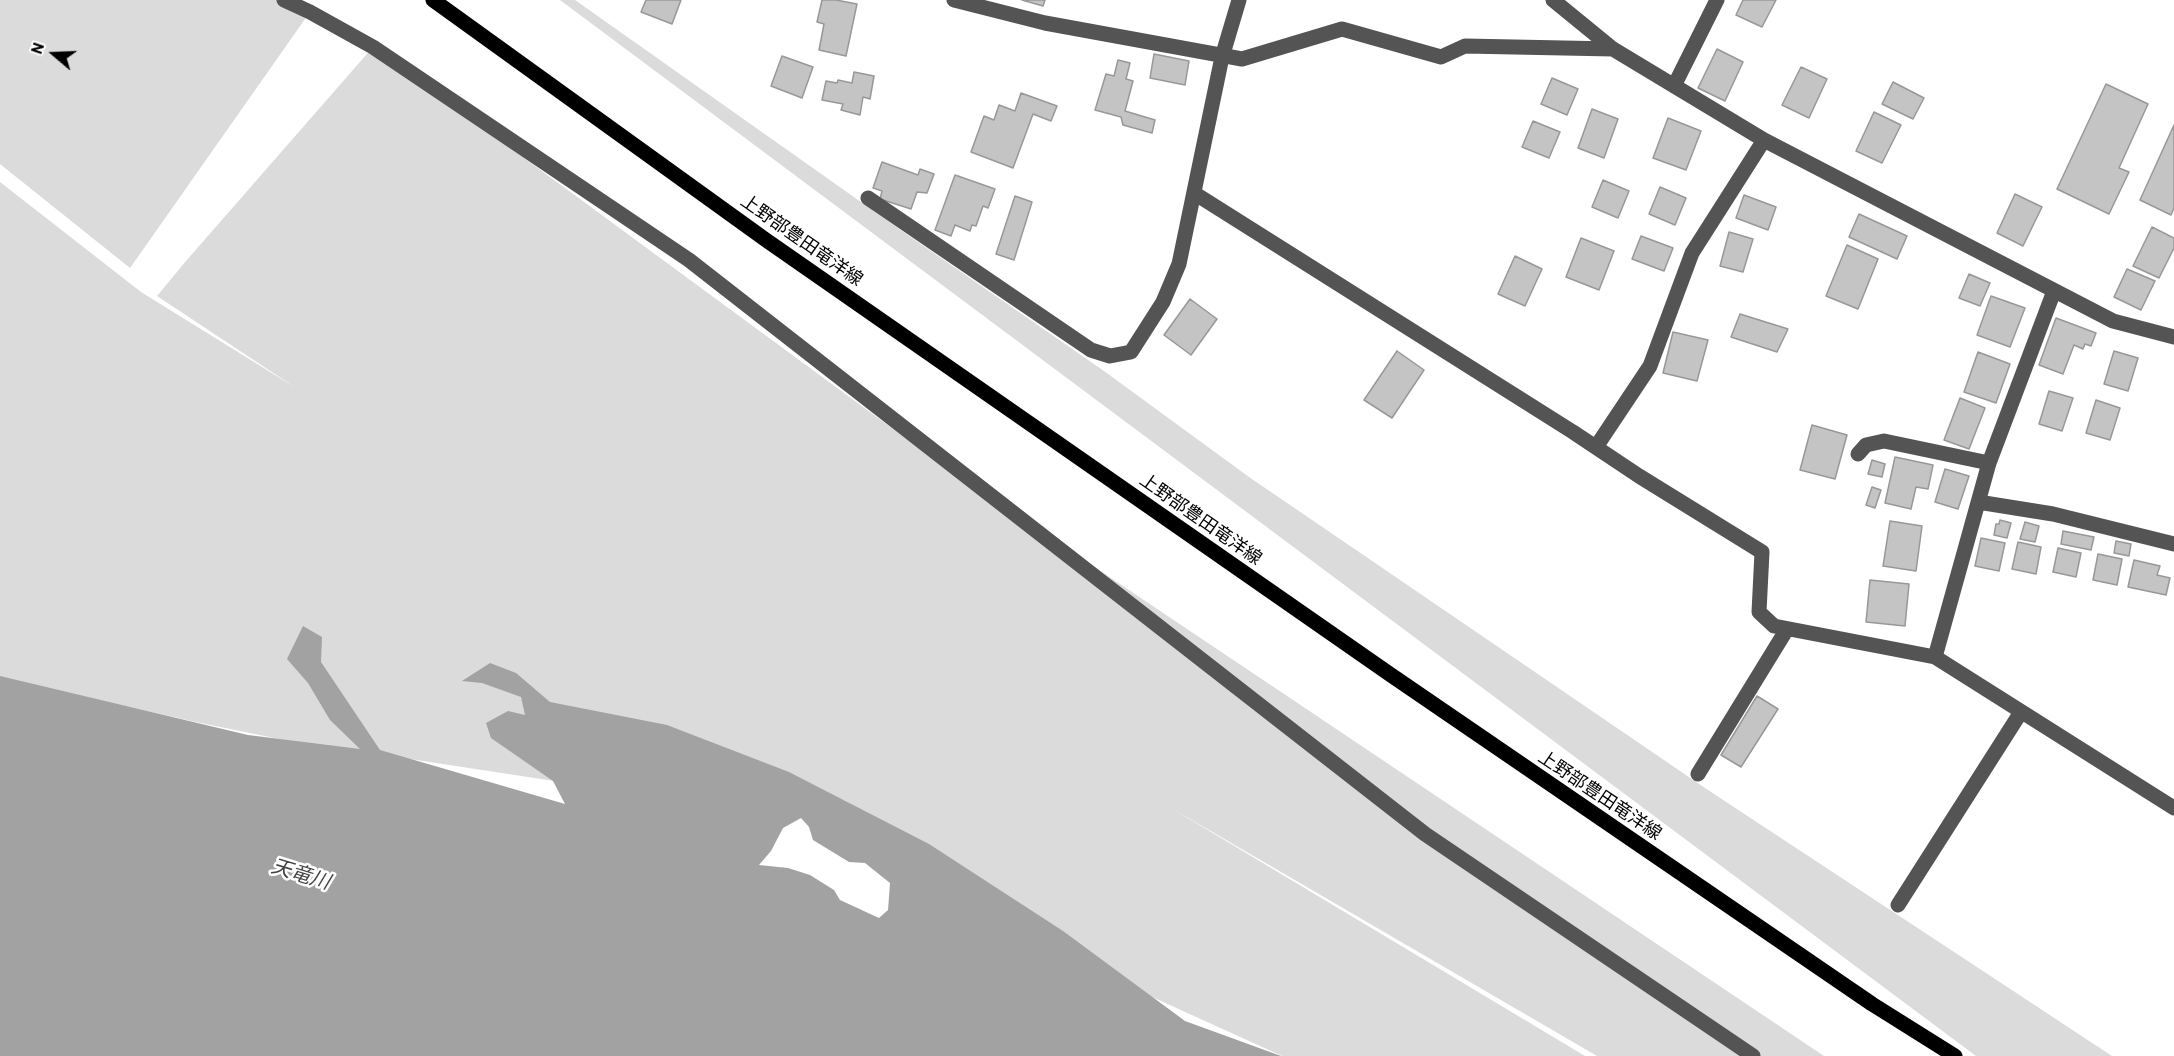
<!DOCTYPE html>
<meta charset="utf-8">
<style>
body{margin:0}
#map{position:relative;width:2174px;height:1056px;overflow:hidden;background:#fff;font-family:Barlow,sans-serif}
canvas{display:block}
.north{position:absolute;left:24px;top:24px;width:60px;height:60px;-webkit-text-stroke:4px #fff;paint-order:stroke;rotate:289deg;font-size:16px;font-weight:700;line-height:24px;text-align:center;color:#000}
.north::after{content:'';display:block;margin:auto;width:21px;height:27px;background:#000;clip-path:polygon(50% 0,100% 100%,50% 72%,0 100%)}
</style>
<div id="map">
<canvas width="2174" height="1056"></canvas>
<div class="north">N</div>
</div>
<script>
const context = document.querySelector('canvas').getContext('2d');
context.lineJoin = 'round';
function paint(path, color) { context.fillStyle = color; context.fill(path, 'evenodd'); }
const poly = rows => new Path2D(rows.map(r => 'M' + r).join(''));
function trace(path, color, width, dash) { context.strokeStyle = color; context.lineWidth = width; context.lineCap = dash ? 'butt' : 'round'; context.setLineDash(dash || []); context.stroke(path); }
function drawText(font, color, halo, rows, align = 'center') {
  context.font = font + ' Barlow,"Noto Sans JP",sans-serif'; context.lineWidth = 5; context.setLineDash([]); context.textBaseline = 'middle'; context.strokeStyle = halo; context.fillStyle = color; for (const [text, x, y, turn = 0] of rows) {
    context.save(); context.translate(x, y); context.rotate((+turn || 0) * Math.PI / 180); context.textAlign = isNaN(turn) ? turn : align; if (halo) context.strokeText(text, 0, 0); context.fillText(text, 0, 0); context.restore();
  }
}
paint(poly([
 [0,0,296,0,310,12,130,268,0,164],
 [560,0,575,0,902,231,1104,371,1249,477,1705,788,2112,1056,1976,1056],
 [373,47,938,462,1824,1056,1597,1056,1166,805,1585,1056,1282,1056,1150,996,844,800,554,781,279,739,196,722,0,678,0,182,141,292,296,388,157,296,186,261]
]), '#dbdbdb');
paint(poly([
 [303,626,322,637,321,662,380,750,565,804,553,781,491,738,486,723,508,711,525,715,521,697,482,683,462,681,490,663,516,673,550,702,667,725,789,772,929,844,1063,931,1185,1021,1281,1056,0,1056,0,676,248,735,360,749,330,720,308,683,287,659],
 [801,818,809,827,813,840,849,862,865,863,890,883,888,910,879,918,840,900,834,890,810,875,788,868,759,865,771,851,783,828]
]), '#a2a2a2');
const building = poly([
 [646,0,681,0,672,24,641,12,646,0],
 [822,0,836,0,857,4,846,56,819,50,824,24,817,22,822,0],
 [1022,0,1045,0,1043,6,1022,0],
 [1743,0,1776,0,1762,27,1736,15,1743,0],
 [1717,49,1743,62,1725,101,1698,88,1717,49],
 [1154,54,1189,61,1185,85,1150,78,1154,54],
 [782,56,813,67,802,98,771,86,782,56],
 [1118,60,1130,63,1126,79,1133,81,1125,111,1155,120,1152,133,1123,125,1121,117,1095,110,1106,74,1114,76,1118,60],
 [1801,67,1827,79,1809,118,1782,105,1801,67],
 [854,72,874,76,870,99,863,97,860,115,841,110,843,104,822,100,826,81,837,83,838,80,852,83,854,72],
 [1552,78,1578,89,1567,115,1541,104,1552,78],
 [1893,82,1924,98,1913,119,1882,104,1893,82],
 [2106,84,2148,104,2119,168,2129,172,2109,214,2057,189,2106,84],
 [1021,93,1057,106,1051,121,1033,114,1013,168,971,152,984,116,994,120,999,105,1015,111,1021,93],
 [1592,109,1618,119,1604,158,1578,148,1592,109],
 [1874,112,1901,125,1882,163,1856,151,1874,112],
 [1668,118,1701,131,1686,170,1653,158,1668,118],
 [1533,121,1560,132,1549,158,1522,147,1533,121],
 [2174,125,2174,208,2171,215,2140,200,2174,125],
 [882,162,918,175,920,169,934,174,927,193,917,192,911,209,880,199,882,191,873,188,882,162],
 [955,175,995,189,988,208,983,206,976,226,972,225,970,231,955,225,951,236,935,230,955,175],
 [1603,180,1629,191,1618,218,1592,207,1603,180],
 [1660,187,1686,198,1675,225,1649,214,1660,187],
 [2015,194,2042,207,2023,246,1997,233,2015,194],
 [1744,195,1776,207,1768,230,1736,218,1744,195],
 [1015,196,1032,202,1014,260,996,254,1015,196],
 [1859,214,1907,236,1897,259,1849,237,1859,214],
 [2152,227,2174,238,2174,248,2159,278,2133,266,2152,227],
 [1729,232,1753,239,1743,272,1720,266,1729,232],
 [1641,236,1673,248,1664,271,1632,259,1641,236],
 [1581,238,1614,251,1599,290,1566,277,1581,238],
 [1847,245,1878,259,1858,309,1826,296,1847,245],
 [1515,256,1542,269,1525,306,1498,294,1515,256],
 [2127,269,2155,281,2141,310,2114,297,2127,269],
 [1969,274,1990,283,1980,306,1959,298,1969,274],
 [1991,296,2025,308,2010,347,1977,335,1991,296],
 [1190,299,1217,319,1191,355,1164,335,1190,299],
 [1740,314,1788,329,1777,352,1731,337,1740,314],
 [2056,318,2096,333,2091,346,2085,344,2083,349,2074,345,2063,374,2039,365,2056,318],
 [1673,332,1708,340,1697,381,1663,373,1673,332],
 [1397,351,1424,370,1392,418,1364,400,1397,351],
 [2114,351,2138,358,2128,391,2104,384,2114,351],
 [1978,352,2010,364,1996,403,1964,392,1978,352],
 [2049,391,2073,398,2062,431,2039,424,2049,391],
 [1960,398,1985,408,1969,449,1944,440,1960,398],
 [2096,400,2120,408,2110,440,2086,433,2096,400],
 [1812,425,1847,435,1835,479,1800,470,1812,425],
 [1895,457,1933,465,1928,489,1916,487,1911,509,1885,503,1895,457],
 [1872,460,1885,464,1882,477,1868,474,1872,460],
 [1945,469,1969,476,1958,509,1935,502,1945,469],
 [1872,487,1881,490,1875,508,1866,505,1872,487],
 [2000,520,2011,523,2007,538,1994,535,1996,524,1999,524,2000,520],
 [1890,521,1922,526,1916,571,1883,566,1890,521],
 [2025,522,2039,526,2035,542,2020,539,2025,522],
 [2063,531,2094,537,2091,550,2061,544,2063,531],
 [1981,538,2005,543,1999,571,1975,566,1981,538],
 [2116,541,2131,544,2129,556,2114,553,2116,541],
 [2018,542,2041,547,2036,574,2012,569,2018,542],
 [2058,548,2081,553,2076,577,2053,572,2058,548],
 [2098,554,2122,559,2117,585,2093,580,2098,554],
 [2134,560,2160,566,2157,575,2170,578,2166,595,2128,587,2134,560],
 [1870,580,1909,584,1905,626,1866,622,1870,580],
 [1757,696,1778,709,1741,767,1721,755,1757,696]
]);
paint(building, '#c4c4c4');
trace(building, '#989898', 1.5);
trace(poly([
 [284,0,310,12,373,47,689,260,1425,834,1753,1056],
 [954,0,1045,23,1242,59,1342,29,1441,57,1465,46,1613,49],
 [1553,0,1613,49,1764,140,2113,321,2174,337],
 [1674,86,1717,0],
 [1194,193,1573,432,1639,476,1762,552,1759,612,1774,626,1935,657,2174,808],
 [868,198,1091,350,1110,356,1131,352,1163,302,1179,264,1222,57,1239,0],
 [1596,447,1650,366,1692,253,1764,140],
 [1858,454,1866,445,1884,441,1989,463],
 [1978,502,2053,514,2174,544],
 [1935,657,1989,463,2054,291],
 [1698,774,1787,629],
 [1898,905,2021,712]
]), '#545454', 15);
trace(poly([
 [433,0,766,240,1391,675,1872,1004,1955,1056]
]), '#000', 15);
drawText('18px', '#000', '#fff', [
 ["上野部豊田竜洋線",802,240,35],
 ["上野部豊田竜洋線",1201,519,35],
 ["上野部豊田竜洋線",1600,795,34]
]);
drawText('italic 20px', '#434343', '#fff', [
 ["天竜川",301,874,17]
]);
</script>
